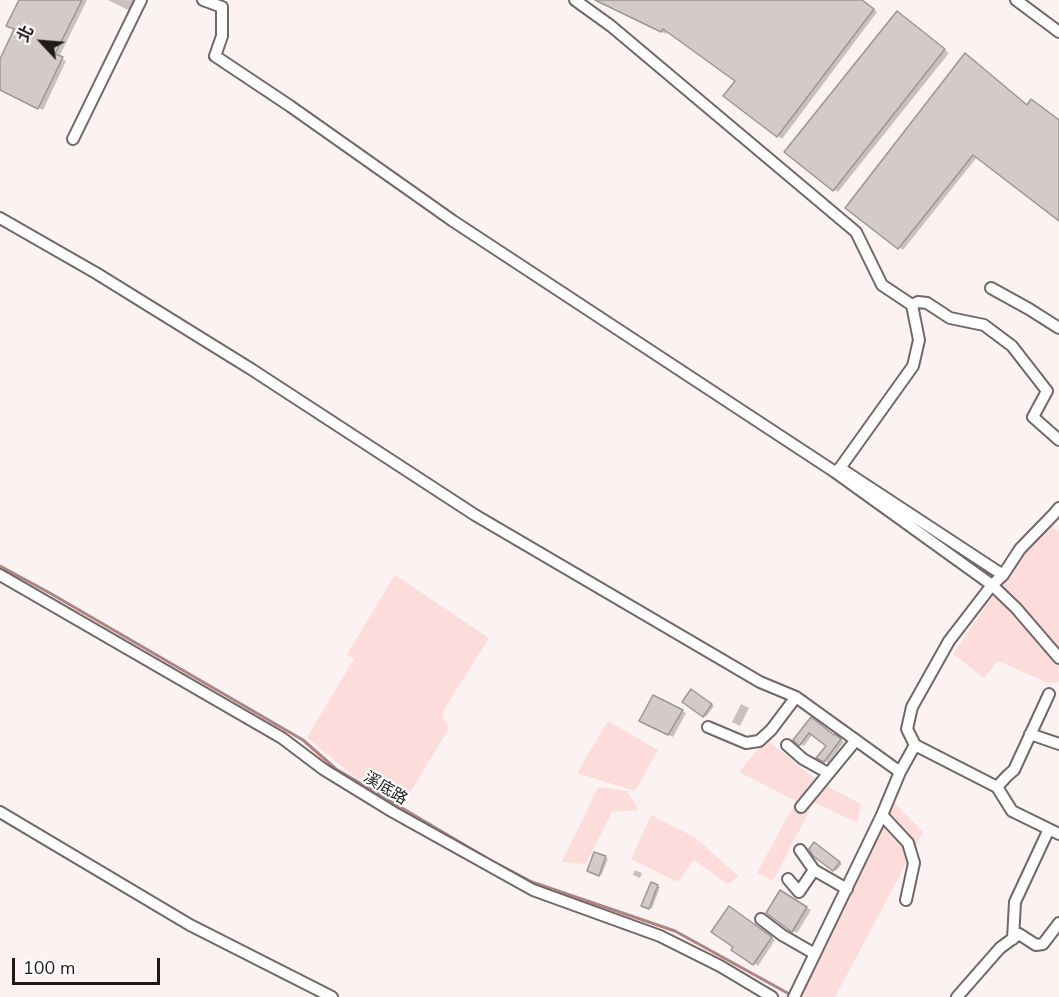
<!DOCTYPE html>
<meta charset="utf-8">
<style>
body{margin:0}
#map{position:relative;width:1059px;height:997px;overflow:hidden;background:#fcf2f2;font-family:"Nunito Sans","Noto Sans TC",sans-serif}
canvas{display:block}
.north{position:absolute;left:12px;top:12px;width:60px;height:60px;-webkit-text-stroke:4px #fff;paint-order:stroke;rotate:296deg;font-size:16px;font-weight:700;line-height:24px;text-align:center;color:#1f1b1b}
.north::after{content:'';display:block;margin:auto;width:21px;height:27px;background:#1f1b1b;clip-path:polygon(50% 0,100% 100%,50% 72%,0 100%)}
.scale{position:absolute;left:12px;top:958px;width:148px;height:27px;box-sizing:border-box;border:3px solid #1f1b1b;border-top:0;padding-left:8px;font-size:18px;line-height:21px;white-space:nowrap;color:#1f1b1b;-webkit-text-stroke:4px #fff;paint-order:stroke}
</style>
<div id="map">
<canvas width="1059" height="997"></canvas>
<div class="north">北</div>
<div class="scale">100 m</div>
</div>
<script>
const context = document.querySelector('canvas').getContext('2d');
context.lineJoin = 'round';
function paint(path, color) { context.fillStyle = color; context.fill(path, 'evenodd'); }
const poly = rows => new Path2D(rows.map(r => 'M' + r).join(''));
function trace(path, color, width, dash) { context.strokeStyle = color; context.lineWidth = width; context.lineCap = dash ? 'butt' : 'round'; context.setLineDash(dash || []); context.stroke(path); }
function drawText(font, color, halo, rows, align = 'center') {
  context.font = font + ' "Nunito Sans","Noto Sans TC",sans-serif'; context.lineWidth = 4.5; context.setLineDash([]); context.textBaseline = 'middle'; context.strokeStyle = halo; context.fillStyle = color; for (const [text, x, y, turn = 0] of rows) {
    context.save(); context.translate(x, y); context.rotate((+turn || 0) * Math.PI / 180); context.textAlign = isNaN(turn) ? turn : align; if (halo) context.strokeText(text, 0, 0); context.fillText(text, 0, 0); context.restore();
  }
}
paint(poly([
 [1050,525,1059,531,1059,682,1048,683,998,661,984,678,953,654,1023,551],
 [395,575,489,638,443,711,443,718,449,728,404,803,349,773,307,737,354,659,347,654],
 [608,721,658,750,635,791,577,773],
 [766,739,819,782,861,804,857,823,814,802,773,881,757,873,796,801,739,772],
 [598,787,627,791,639,810,612,812,586,864,562,862],
 [895,803,923,832,835,997,802,997,800,974],
 [651,815,696,838,739,877,727,884,694,860,678,882,631,859]
]), '#fddddb');
paint(poly([
 [20,0,87,0,59,57,66,61,43,110,0,89,0,61,16,29],
 [108,0,135,0,130,11],
 [598,0,861,0,877,12,782,139,726,96,737,81,667,30,666,34],
 [901,15,949,53,838,192,834,190],
 [1028,107,1059,121,1059,219,977,157,903,250,847,207],
 [692,691,714,706,706,717,684,702],
 [653,697,686,713,673,737,641,721],
 [741,704,749,708,740,726,732,722],
 [811,719,844,742,828,763,819,757,828,745,813,734,804,746,800,744],
 [817,845,842,864,836,871,815,855],
 [605,857,608,859,601,876,591,872],
 [635,870,642,873,640,878,633,875],
 [651,884,660,887,652,909,646,906],
 [780,892,811,910,797,933,793,931],
 [734,910,775,940,758,966,754,963]
]), '#0003');
trace(poly([
 [0,566,48,592,303,740,336,769,490,860,532,882,675,931,793,996]
]), '#ae8583', 3);
const building = poly([
 [19,0,82,0,55,54,63,57,38,109,0,90,0,59,14,29,6,26,19,0],
 [595,0,862,0,874,9,777,137,723,96,735,81,663,29,661,32,595,0],
 [897,11,945,49,833,191,784,152,897,11],
 [965,53,1027,105,1031,99,1059,120,1059,221,973,155,898,249,845,208,965,53],
 [691,689,712,704,703,717,682,702,691,689],
 [653,695,683,710,668,735,639,721,653,695],
 [811,717,834,735,835,734,841,739,824,762,816,758,826,746,809,733,799,746,793,740,811,717],
 [814,842,840,862,833,871,813,856,809,849,814,842],
 [594,852,606,856,599,876,587,871,594,852],
 [651,882,658,885,649,909,641,906,651,882],
 [780,890,807,907,792,932,766,913,780,890],
 [729,906,772,937,753,965,731,950,733,947,711,932,729,906]
]);
paint(building, '#d3cac9');
trace(building, '#9e9595', 1.5);
const minor = poly([
 [203,0,222,7,222,36,215,56,290,106,453,221,835,472,992,585,1016,608,1059,658],
 [575,0,611,26,856,232,882,285,912,305,919,340,913,366,840,468,835,472],
 [1016,0,1059,32],
 [73,139,141,0],
 [0,218,96,273,251,369,475,515,760,682,796,697,900,772],
 [991,288,1029,309,1059,328],
 [912,305,918,302,927,303,950,318,984,325,1012,346,1047,391,1033,417,1059,440],
 [840,468,1003,575],
 [0,575,282,738,323,769,393,812,533,890,660,936,720,966,772,997],
 [708,727,746,743,759,741,771,730,796,697],
 [1030,734,1059,744],
 [787,745,803,759,828,773],
 [915,745,997,787,1012,811,1059,834],
 [997,787,1007,776,1014,770,1049,694],
 [801,807,856,740],
 [0,812,190,925,332,997],
 [882,815,908,843,914,863,906,900],
 [800,850,814,870,847,889],
 [788,879,799,892,814,870],
 [761,919,782,935,815,954],
 [1013,939,1015,902,1049,829],
 [794,997,882,815,900,772,915,745,907,729,912,707,949,641,992,585,1003,575,1020,549,1054,514,1059,508],
 [957,997,1000,948,1019,934,1036,945,1043,944,1059,923]
]);
trace(minor, '#716868', 14);
trace(minor, '#fff', 10);
drawText('16px', '#1f1b1b', '#fff', [
 ["溪底路",385,789,31]
]);
</script>
